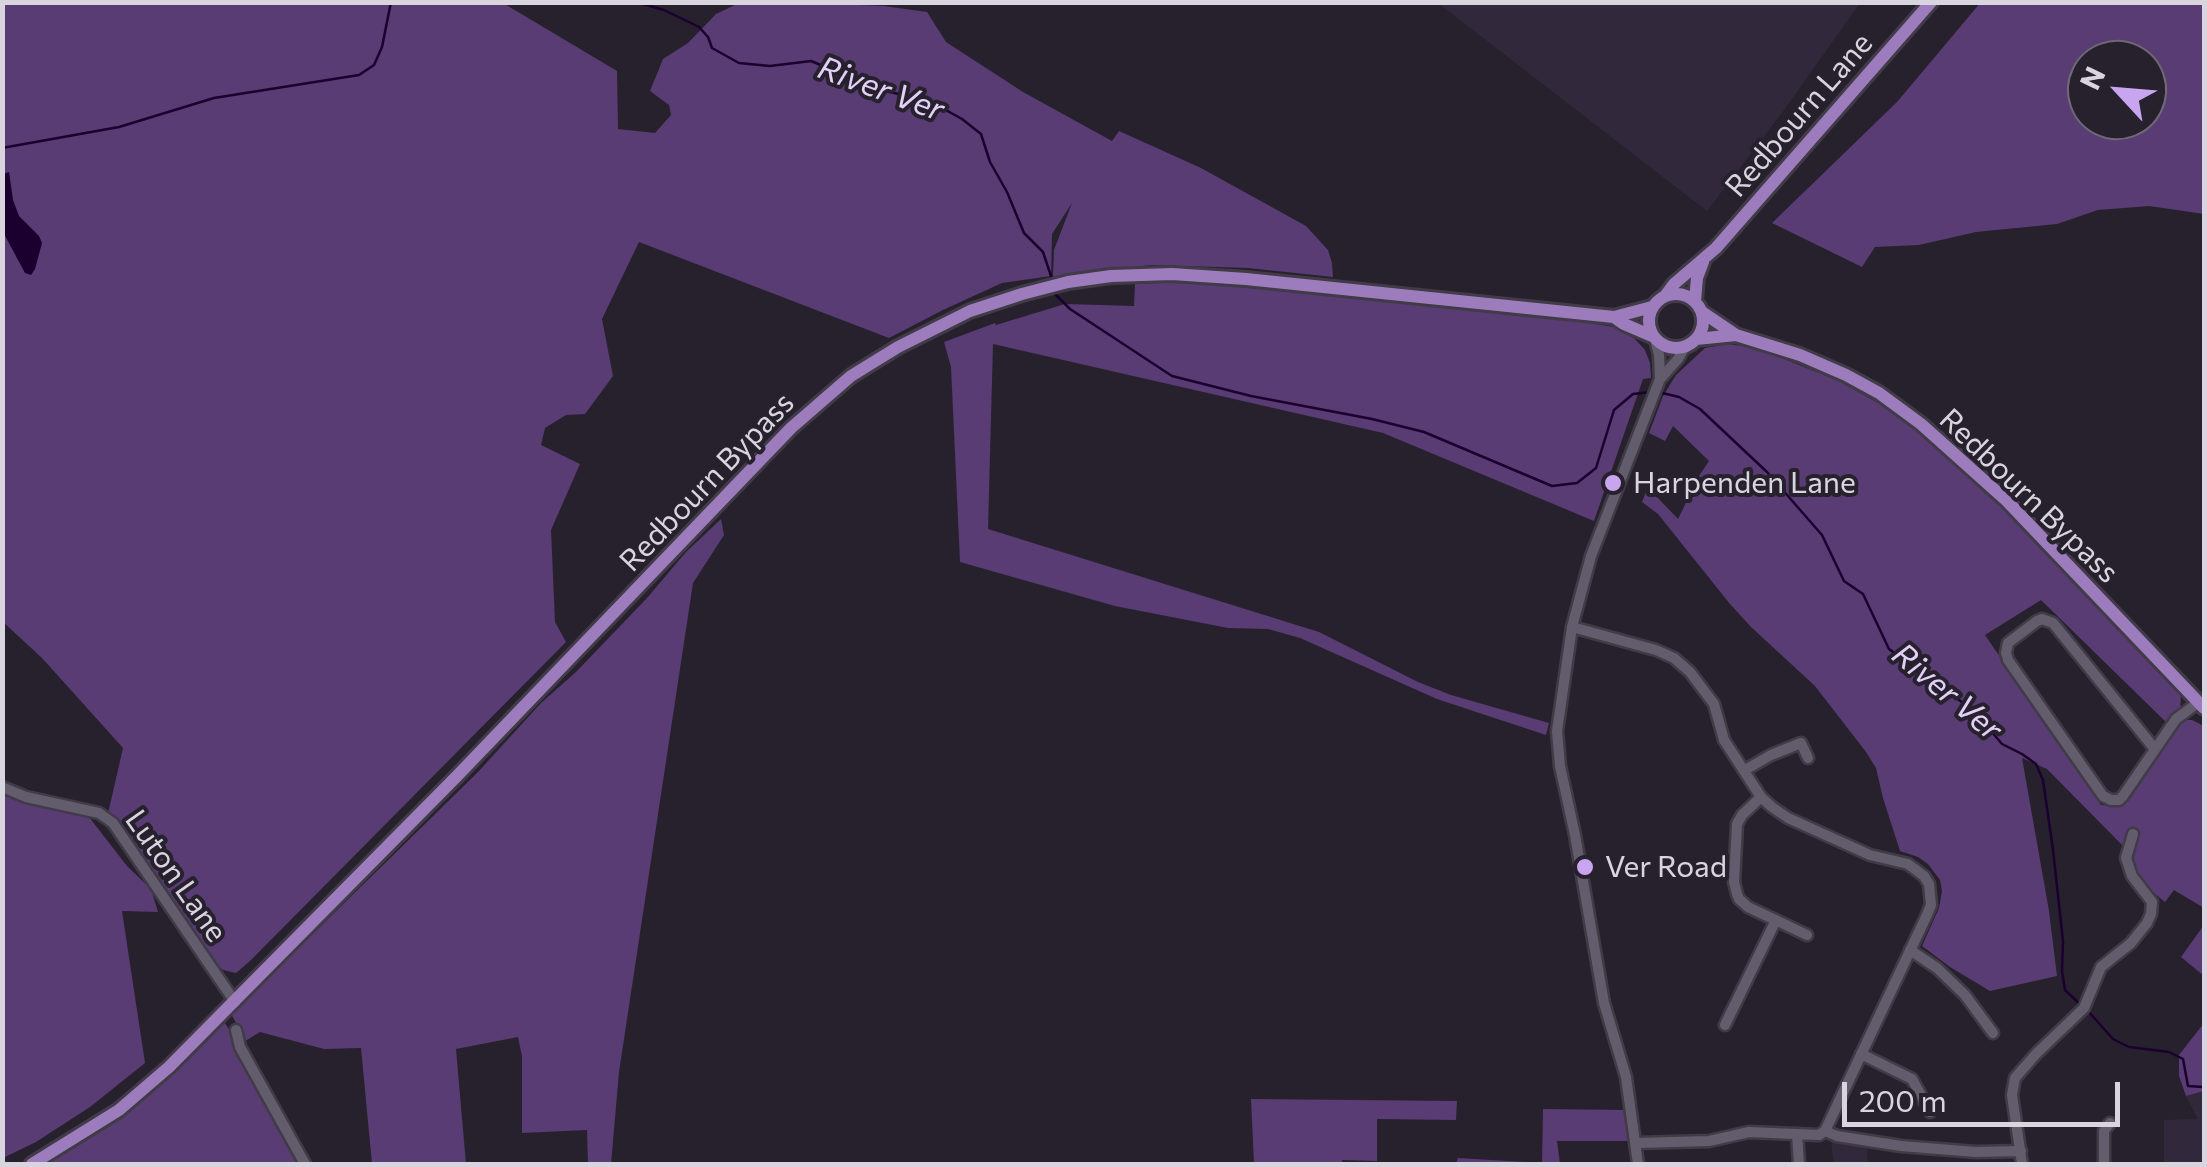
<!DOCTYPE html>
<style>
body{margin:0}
#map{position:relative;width:2207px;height:1167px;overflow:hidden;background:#27212e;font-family:Commissioner,sans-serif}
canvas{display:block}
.frame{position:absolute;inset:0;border:5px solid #d9d5de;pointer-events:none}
.north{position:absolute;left:2067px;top:40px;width:100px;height:100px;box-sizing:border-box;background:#27212e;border:2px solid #6e6974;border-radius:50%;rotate:296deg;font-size:28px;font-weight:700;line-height:40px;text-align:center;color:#d9d5de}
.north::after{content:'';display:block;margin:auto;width:35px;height:45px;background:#c8a5ee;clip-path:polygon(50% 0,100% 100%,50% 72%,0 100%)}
.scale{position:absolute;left:1842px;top:1082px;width:278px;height:45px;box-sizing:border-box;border:5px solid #d9d5de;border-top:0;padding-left:12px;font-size:30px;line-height:35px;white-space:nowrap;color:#d9d5de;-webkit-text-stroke:8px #27212e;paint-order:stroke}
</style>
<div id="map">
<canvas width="2207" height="1167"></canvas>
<div class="frame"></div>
<div class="north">N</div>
<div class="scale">200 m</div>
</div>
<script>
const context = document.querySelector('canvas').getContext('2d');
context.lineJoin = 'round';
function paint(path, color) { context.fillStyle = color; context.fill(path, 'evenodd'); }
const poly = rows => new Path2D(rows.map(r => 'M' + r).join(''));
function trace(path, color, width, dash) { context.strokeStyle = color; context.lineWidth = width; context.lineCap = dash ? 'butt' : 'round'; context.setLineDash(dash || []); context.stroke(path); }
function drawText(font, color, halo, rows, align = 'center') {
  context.font = font + ' Commissioner,sans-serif'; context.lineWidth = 8; context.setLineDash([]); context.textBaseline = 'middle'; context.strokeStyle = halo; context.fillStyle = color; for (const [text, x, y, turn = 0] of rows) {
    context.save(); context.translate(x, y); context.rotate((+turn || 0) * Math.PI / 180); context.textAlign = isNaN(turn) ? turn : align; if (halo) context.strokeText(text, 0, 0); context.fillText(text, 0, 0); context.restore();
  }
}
paint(poly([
 [1438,3,1860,3,1784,110,1707,211],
 [2204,1091,2204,1164,2164,1164,2164,1120,2198,1119,2186,1096],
 [1831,1141,1867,1148,1868,1164,1834,1164]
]), '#31293b');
paint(poly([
 [777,2,884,6,927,12,946,42,1023,92,1112,141,1119,131,1201,168,1306,226,1328,250,1332,263,1333,277,1248,268,1151,265,1053,277,1054,250,1072,203,1052,234,1051,276,1002,283,943,310,889,338,639,242,602,319,613,376,585,414,566,415,545,428,541,445,580,464,551,530,555,622,566,642,250,961,236,973,223,970,214,962,189,924,107,818,123,748,42,658,3,622,2,3,503,3,617,71,618,129,655,133,671,115,669,105,650,91,663,59,688,43,716,14,739,3],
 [1981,2,2204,3,2204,214,2149,206,2098,210,2057,224,1976,232,1919,245,1875,247,1862,267,1772,223,1897,102],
 [2087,60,2147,60,2147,120,2087,120],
 [1175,282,1297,289,1577,321,1614,327,1634,338,1645,350,1650,363,1651,378,1643,379,1594,521,1383,433,993,344,988,529,1319,632,1418,682,1451,695,1549,723,1546,735,1437,699,1300,638,1268,629,1228,628,1115,606,960,562,951,367,944,342,995,323,996,325,1065,304,1134,306,1135,284],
 [1728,344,1757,348,1839,381,1894,412,1977,481,2181,696,2180,710,2168,724,2041,600,1985,635,2101,805,2122,806,2178,725,2185,720,2192,720,2204,726,2204,908,2174,890,2165,902,2140,882,2130,865,2134,845,2123,846,2047,769,2022,758,2049,911,2057,976,1990,991,1950,967,1922,946,1939,908,1942,891,1940,880,1928,864,1918,857,1900,851,1883,798,1876,768,1866,752,1815,686,1751,627,1730,604,1658,514,1642,502,1646,492,1658,498,1678,519,1699,476,1709,461,1673,426,1665,441,1649,433,1663,396,1676,375,1705,348],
 [721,519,724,535,693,583,619,1072,611,1164,588,1164,587,1130,522,1133,522,1056,518,1037,456,1049,466,1164,372,1164,361,1048,324,1049,260,1032,242,1043,239,1028,231,1014,478,772,541,703,576,672,647,598,686,552],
 [2,793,89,817,127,866,151,889,158,912,122,911,145,1063,90,1107,36,1142,3,1158],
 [2204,925,2204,976,2181,957],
 [224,1022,231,1032,235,1051,298,1164,47,1164,118,1119,150,1093],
 [2204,1023,2204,1091,2186,1096,2179,1076,2179,1055],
 [1251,1099,1457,1101,1456,1120,1377,1119,1377,1161,1342,1160,1342,1164,1254,1164],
 [1543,1109,1626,1110,1628,1141,1557,1141,1560,1164,1456,1164,1458,1158,1542,1163]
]), '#583c73');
paint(poly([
 [9,172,13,200,19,216,39,236,42,243,35,269,31,275,25,273,3,232,3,174]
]), '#1b002f');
trace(poly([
 [636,2,664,10,699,27,708,37,712,48,739,63,770,66,811,61,879,89,933,103,962,119,981,134,990,162,1007,192,1024,233,1043,252,1051,276],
 [2,148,119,127,214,98,359,75,374,65,382,47,391,2],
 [1055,294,1070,309,1172,376,1251,396,1372,419,1424,432,1552,486,1577,483,1596,468,1614,410,1633,394,1650,392],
 [1658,392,1679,397,1700,409,1767,472,1822,535,1844,581,1863,594,1889,649,1974,711,2002,744,2022,754,2036,764,2043,780,2053,850,2063,941,2062,971,2065,990,2082,1006],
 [2088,1011,2113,1039,2129,1047,2169,1052,2183,1059,2188,1086,2204,1087]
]), '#1b002f', 2.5);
const minor = poly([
 [1661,378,1678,359,1684,348],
 [1572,627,1656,650,1674,658,1690,672,1714,704,1724,740,1761,797,1772,807,1788,818,1870,855,1908,864,1924,876,1929,884,1931,905,1926,917,1825,1131],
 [2154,748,2053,623,2042,619,2037,621,2008,643,2006,653,2008,660,2103,796,2111,800,2119,800,2123,796,2176,719,2199,702],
 [1745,770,1771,755,1801,743,1808,758],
 [2,787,26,797,99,813,113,823,235,1002],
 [1761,797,1742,815,1737,824,1734,882,1737,894,1739,899,1748,907,1807,935],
 [1910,950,1937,968,1965,995,1993,1033],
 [1725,1025,1776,920],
 [236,1030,240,1047,305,1164],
 [1861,1054,1912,1079,1930,1112],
 [1797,1134,1799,1164],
 [1637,1143,1709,1141,1749,1132,1819,1135,1825,1131,1837,1136,1901,1146,1976,1152,2021,1151],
 [1638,1164,1626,1077,1604,1003,1575,835,1560,766,1557,731,1572,627,1591,556,1660,379,1659,355,1655,339],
 [2022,1164,2012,1095,2015,1078,2036,1054,2084,1008,2101,967,2131,943,2147,923,2151,914,2152,902,2132,876,2126,858,2133,834],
 [2104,1164,2104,1131,2110,1123]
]);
const major = poly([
 '1649 321a27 27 0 1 1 54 0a27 27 0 1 1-54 0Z',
 [1665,296,1674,284,1716,248,1931,2],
 [1695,301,1697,278,1703,262],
 [1702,312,1736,335,1800,355,1846,375,1879,393,1921,424,2007,501,2204,708],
 [1614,317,1624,324,1652,336],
 [1696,339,1736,335],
 [32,1164,119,1110,169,1067,457,776,791,428,851,376,898,347,970,311,1022,294,1068,282,1111,276,1172,274,1246,279,1614,317,1652,307]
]);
trace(minor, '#403b46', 15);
trace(major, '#403b46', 18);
trace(minor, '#635c6c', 10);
trace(major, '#9d7cbe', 12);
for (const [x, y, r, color] of [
 [1613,483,10,"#c8a5ee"],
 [1585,867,10,"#c8a5ee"]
]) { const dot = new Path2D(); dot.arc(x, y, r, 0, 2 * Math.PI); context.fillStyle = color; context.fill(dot); trace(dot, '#27212e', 4); }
drawText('30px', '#d9d5de', '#27212e', [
 ["Redbourn Lane",1799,115,-49],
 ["Redbourn Bypass",707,482,-46],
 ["Redbourn Bypass",2029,496,44],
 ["Luton Lane",176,876,55]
]);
drawText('30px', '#d9d5de', '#27212e', [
 ["Harpenden Lane",1633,483],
 ["Ver Road",1605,867]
], 'left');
drawText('italic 32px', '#e3d0f8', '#27212e', [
 ["River Ver",881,89,20],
 ["River Ver",1947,692,40]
]);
</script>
